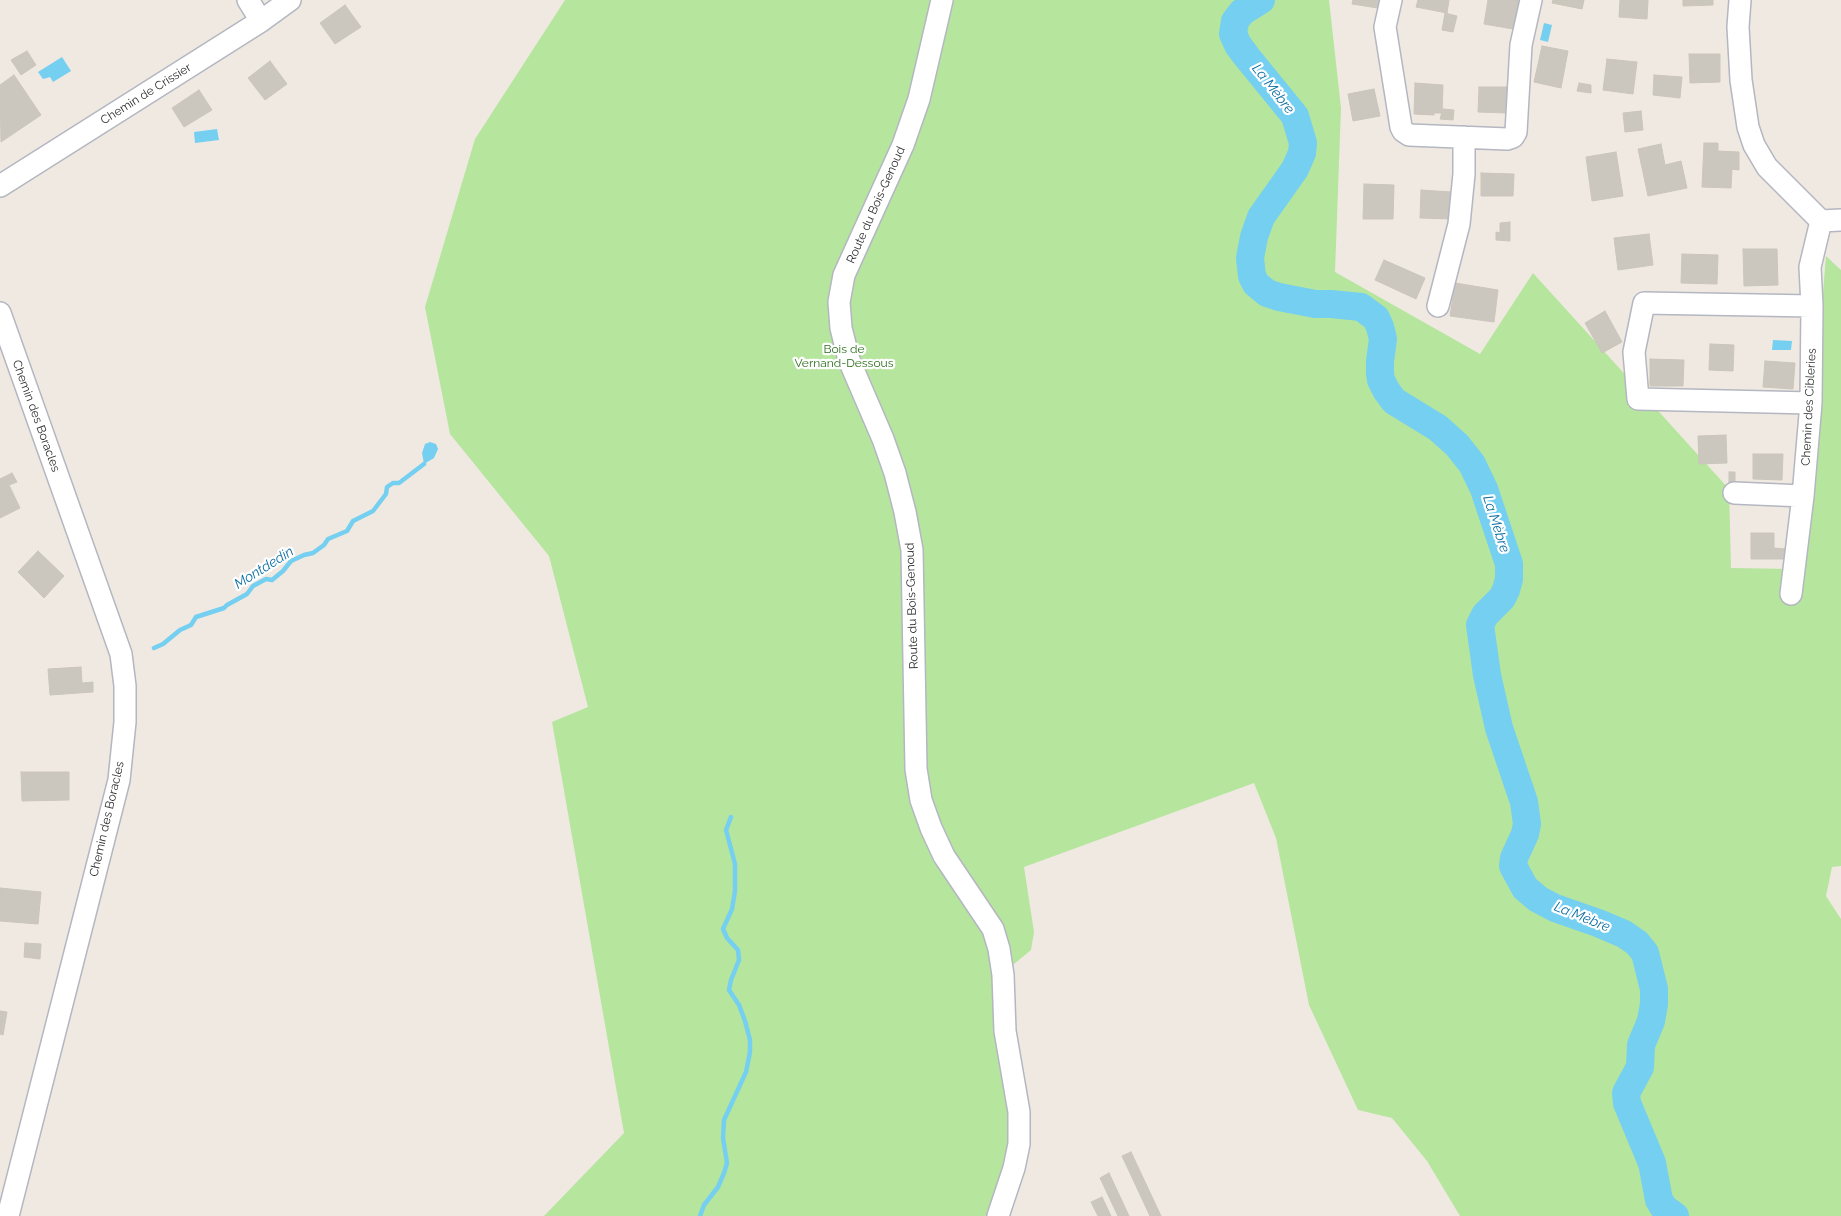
<!DOCTYPE html>
<meta charset="utf-8">
<style>
body{margin:0}
canvas{display:block;background:#efe9e1}
</style>
<canvas width="1841" height="1216"></canvas>
<script>
const context = document.querySelector('canvas').getContext('2d');
context.lineJoin = 'round';
function paint(path, color) { context.fillStyle = color; context.fill(path, 'evenodd'); }
const poly = rows => new Path2D(rows.map(r => 'M' + r).join(''));
function trace(path, color, width, dash) { context.strokeStyle = color; context.lineWidth = width; context.lineCap = dash ? 'butt' : 'round'; context.setLineDash(dash || []); context.stroke(path); }
function drawText(font, color, halo, rows, align = 'center') {
  context.font = font + ' Raleway,sans-serif'; context.lineWidth = 4.5; context.setLineDash([]); context.textBaseline = 'middle'; context.strokeStyle = halo; context.fillStyle = color; for (const [text, x, y, turn = 0] of rows) {
    context.save(); context.translate(x, y); context.rotate((+turn || 0) * Math.PI / 180); context.textAlign = isNaN(turn) ? turn : align; if (halo) context.strokeText(text, 0, 0); context.fillText(text, 0, 0); context.restore();
  }
}
paint(poly([
 [565,0,1329,0,1341,108,1335,272,1480,354,1533,273,1729,489,1731,568,1791,569,1805,514,1826,256,1841,270,1841,866,1832,867,1826,896,1841,919,1841,1216,1460,1216,1427,1161,1392,1118,1358,1110,1309,1005,1276,838,1254,783,1024,867,1034,932,1031,950,997,978,1013,1144,993,1216,544,1216,624,1133,552,722,588,707,549,556,450,434,425,307,475,139]
]), '#b6e59e');
paint(poly([
 [1544,23,1552,25,1548,42,1540,40],
 [62,57,71,71,53,82,50,77,43,79,38,72],
 [217,129,219,140,195,143,194,132],
 [1773,340,1792,341,1791,350,1772,350],
 [430,442,436,444,438,449,434,458,424,464,422,453,425,444]
]), '#75cff0');
trace(poly([
 [154,648,163,644,180,630,191,625,196,617,224,608,227,605,247,594,253,586,266,579,272,580,283,571,291,561,304,555,313,553,324,545,328,539,347,531,353,521,373,511,386,494,387,487,393,483,399,483,424,464],
 [700,1216,704,1205,718,1187,724,1173,727,1163,723,1138,724,1120,746,1072,750,1052,750,1040,745,1021,739,1005,729,990,731,980,739,960,738,950,727,938,723,929,732,909,735,891,735,864,726,830,731,817]
]), '#75cff0', 4.5);
trace(poly([
 [1261,0,1242,12,1235,21,1233,34,1238,45,1247,57,1295,116,1303,143,1302,153,1295,169,1261,217,1254,237,1250,258,1252,276,1256,284,1267,293,1279,297,1315,304,1331,304,1361,307,1376,318,1380,327,1383,339,1380,361,1380,373,1381,380,1386,390,1394,401,1438,428,1457,445,1472,464,1484,489,1509,564,1509,579,1506,590,1502,598,1485,615,1480,625,1487,675,1499,728,1524,802,1527,824,1525,834,1514,858,1513,866,1525,888,1538,899,1555,908,1598,923,1624,934,1637,943,1645,953,1654,989,1654,1004,1651,1021,1641,1045,1640,1067,1626,1093,1627,1103,1652,1163,1659,1200,1664,1208,1675,1216]
]), '#75cff0', 28);
const building = poly([
 [1353,0,1380,0,1378,8,1352,4,1353,0],
 [1418,0,1449,0,1447,13,1416,7,1418,0],
 [1488,0,1519,0,1513,29,1484,24,1488,0],
 [1553,0,1584,0,1582,9,1552,3,1553,0],
 [1620,0,1648,0,1647,19,1619,17,1620,0],
 [1683,0,1713,0,1713,5,1683,6,1683,0],
 [345,5,361,27,335,44,320,23,345,5],
 [1445,13,1457,16,1453,32,1442,30,1445,13],
 [1542,46,1568,51,1561,88,1534,82,1542,46],
 [27,51,36,65,21,75,11,60,27,51],
 [1689,54,1720,54,1720,82,1690,83,1689,54],
 [1607,59,1637,62,1633,94,1603,90,1607,59],
 [270,61,287,84,265,100,248,78,270,61],
 [14,75,41,115,1,142,0,85,14,75],
 [1654,75,1682,77,1680,98,1653,95,1654,75],
 [1415,83,1443,85,1442,113,1434,113,1434,115,1414,114,1415,83],
 [1579,83,1591,85,1591,93,1577,91,1579,83],
 [1479,87,1508,87,1507,113,1478,112,1479,87],
 [1374,89,1380,116,1353,121,1348,94,1374,89],
 [199,90,212,110,184,127,172,108,199,90],
 [1443,109,1454,110,1453,120,1440,119,1443,109],
 [1641,111,1643,130,1625,132,1623,113,1641,111],
 [1704,143,1718,143,1718,151,1739,152,1739,170,1732,169,1731,188,1702,187,1704,143],
 [1661,144,1665,165,1681,161,1687,188,1648,196,1638,149,1661,144],
 [1616,152,1623,196,1592,201,1586,157,1616,152],
 [1481,173,1514,174,1513,196,1481,196,1481,173],
 [1364,184,1394,185,1393,219,1363,219,1364,184],
 [1421,190,1452,192,1451,219,1420,218,1421,190],
 [1510,222,1510,241,1496,240,1496,232,1500,233,1500,223,1510,222],
 [1649,234,1653,265,1618,270,1614,238,1649,234],
 [1743,249,1777,249,1778,285,1744,286,1743,249],
 [1682,254,1718,255,1717,284,1681,283,1682,254],
 [1384,260,1425,278,1416,299,1375,280,1384,260],
 [1455,283,1498,290,1494,322,1450,316,1455,283],
 [1605,311,1622,342,1602,353,1585,323,1605,311],
 [1710,344,1734,345,1733,371,1709,370,1710,344],
 [1650,359,1684,360,1683,386,1650,386,1650,359],
 [1765,361,1795,363,1793,389,1763,387,1765,361],
 [1726,435,1727,463,1699,464,1698,436,1726,435],
 [1753,454,1783,454,1782,480,1753,479,1753,454],
 [1729,472,1735,472,1735,485,1729,485,1729,472],
 [12,473,17,482,9,485,20,508,0,518,0,479,12,473],
 [1751,533,1774,533,1774,548,1786,549,1786,559,1751,559,1751,533],
 [38,551,64,576,44,598,18,572,38,551],
 [81,667,82,683,93,682,93,692,50,695,48,669,81,667],
 [21,772,69,772,69,800,22,801,21,772],
 [0,888,41,892,38,924,0,921,0,888],
 [25,943,41,944,40,959,24,957,25,943],
 [0,1011,7,1012,3,1035,0,1034,0,1011],
 [1131,1152,1161,1216,1150,1216,1122,1156,1131,1152],
 [1109,1173,1129,1216,1118,1216,1100,1178,1109,1173],
 [1102,1197,1111,1216,1098,1216,1091,1202,1102,1197]
]);
paint(building, '#cbc7bf');
trace(building, '#cbc5ba', 1);
const minor = poly([
 [248,0,261,21],
 [942,0,919,99,903,145,844,275,839,302,841,328,849,360,883,439,895,473,905,512,912,550,916,769,921,800,931,828,944,856,993,929,999,949,1003,975,1005,1031,1019,1112,1019,1144,1014,1168,998,1216],
 [1391,0,1385,27,1401,127,1403,131,1409,135,1507,139,1513,137,1516,132,1521,45,1531,0],
 [1740,0,1738,27,1741,80,1748,127,1754,145,1767,167,1821,221,1841,220],
 [0,186,261,21,290,0],
 [1438,306,1459,224,1464,174,1464,137],
 [0,313,121,654,125,686,125,722,119,780,8,1216],
 [1811,403,1638,399,1634,352,1644,303,1812,306],
 [1734,493,1803,496],
 [1791,594,1803,496,1811,403,1812,306,1810,267,1821,221]
]);
trace(minor, '#b4b7c1', 24);
trace(minor, '#fff', 21);
drawText('12px', '#2e2e2e', '#fff', [
 ["Chemin de Crissier",146,94,-32],
 ["Route du Bois-Genoud",876,205,-66],
 ["Chemin des Cibleries",1809,407,-87],
 ["Chemin des Boracles",36,416,70],
 ["Route du Bois-Genoud",912,606,-92],
 ["Chemin des Boracles",107,819,-77]
]);
drawText('12px', '#2c6e1b', '#fff', [
 ["Bois de",844,349],
 ["Vernand-Dessous",844,363]
]);
drawText('italic 14px', '#0d6fa3', '#fff', [
 ["La Mèbre",1273,89,52],
 ["La Mèbre",1496,524,72],
 ["Montdedin",264,568,-32],
 ["La Mèbre",1582,917,22]
]);
</script>
